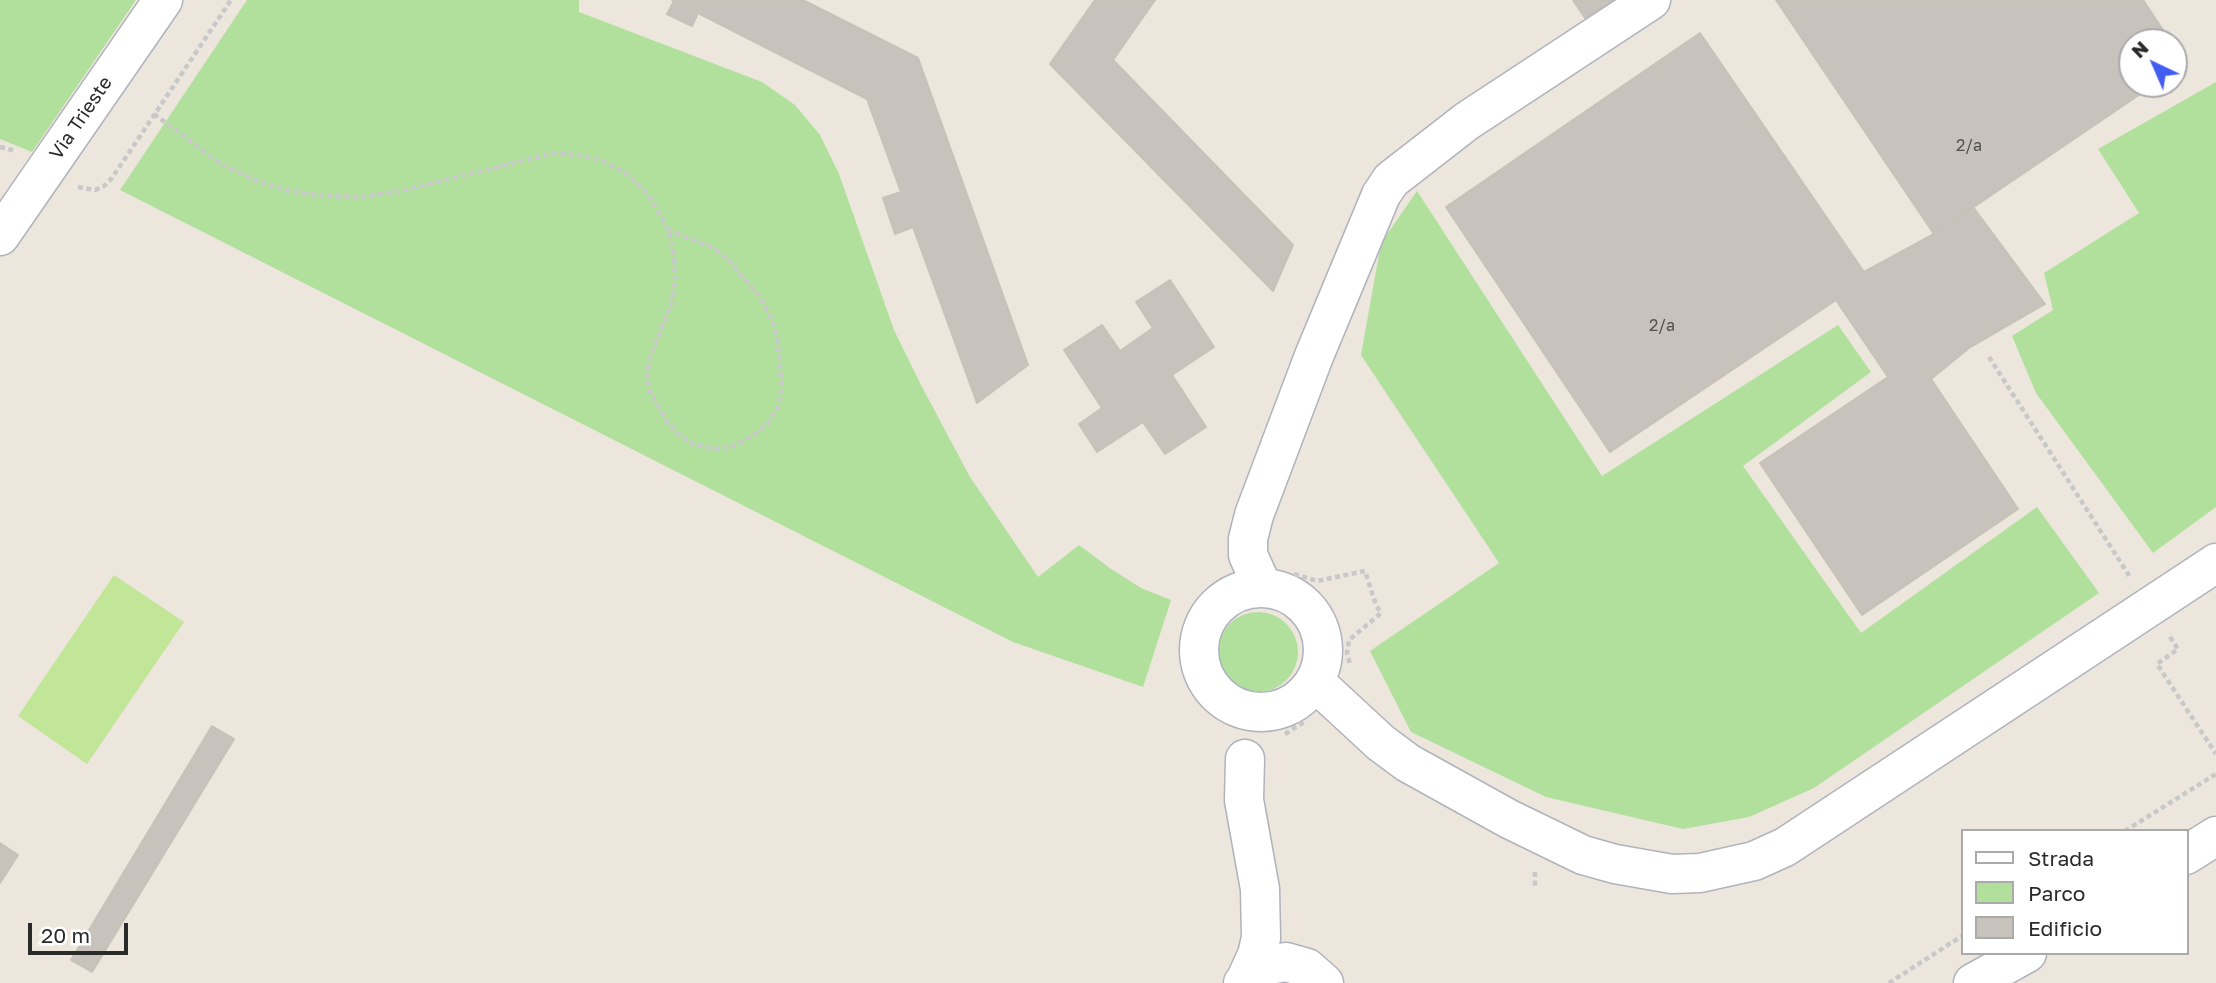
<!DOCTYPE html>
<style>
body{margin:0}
#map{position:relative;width:2216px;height:983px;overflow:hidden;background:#ece6dd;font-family:"Golos Text",sans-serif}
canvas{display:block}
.legend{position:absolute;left:1961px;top:829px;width:228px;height:126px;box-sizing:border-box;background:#fff;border:2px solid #aaa;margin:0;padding:9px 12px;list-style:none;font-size:21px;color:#2a2a2a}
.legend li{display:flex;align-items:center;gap:14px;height:35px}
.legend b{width:35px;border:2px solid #aaa}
.north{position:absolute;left:2118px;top:28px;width:70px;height:70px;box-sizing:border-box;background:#fff;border:2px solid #aaa;border-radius:50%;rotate:316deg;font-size:19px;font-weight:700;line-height:28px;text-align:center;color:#2a2a2a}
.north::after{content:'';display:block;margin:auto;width:24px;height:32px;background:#445df1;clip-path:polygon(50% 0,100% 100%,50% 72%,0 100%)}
.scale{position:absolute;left:28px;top:923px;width:100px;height:32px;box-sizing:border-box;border:4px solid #2a2a2a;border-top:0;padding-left:9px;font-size:21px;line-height:24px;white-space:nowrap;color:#2a2a2a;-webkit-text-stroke:5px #fff;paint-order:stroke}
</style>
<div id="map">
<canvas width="2216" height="983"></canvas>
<ul class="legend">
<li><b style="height:9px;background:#fff"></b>Strada</li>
<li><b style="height:19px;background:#b0e09c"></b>Parco</li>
<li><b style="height:19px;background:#c7c3bc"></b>Edificio</li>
</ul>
<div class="north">N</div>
<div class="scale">20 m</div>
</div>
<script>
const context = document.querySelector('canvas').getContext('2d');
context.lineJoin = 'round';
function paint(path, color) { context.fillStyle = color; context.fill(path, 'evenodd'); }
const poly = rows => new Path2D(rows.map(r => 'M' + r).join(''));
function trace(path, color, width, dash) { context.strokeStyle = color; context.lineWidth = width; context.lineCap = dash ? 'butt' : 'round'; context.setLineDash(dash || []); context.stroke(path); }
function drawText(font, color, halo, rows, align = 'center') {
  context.font = font + ' "Golos Text",sans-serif'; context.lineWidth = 7; context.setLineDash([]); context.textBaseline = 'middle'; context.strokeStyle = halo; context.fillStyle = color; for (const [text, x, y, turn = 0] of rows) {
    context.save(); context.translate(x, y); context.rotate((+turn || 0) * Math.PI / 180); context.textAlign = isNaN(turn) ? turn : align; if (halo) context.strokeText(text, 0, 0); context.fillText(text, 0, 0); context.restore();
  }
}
paint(poly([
 [0,0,136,0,32,152,0,139],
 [247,0,579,0,579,12,762,82,795,105,820,135,839,174,894,330,921,385,970,477,1038,577,1079,545,1111,569,1141,588,1171,600,1143,687,1013,642,120,190],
 [2216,82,2216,507,2153,553,2036,393,2012,336,2053,310,2044,273,2139,213,2098,149],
 [1417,191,1602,476,1838,325,1871,372,1743,466,1861,633,2037,507,2099,593,1814,788,1749,817,1683,829,1546,797,1411,732,1370,651,1499,563,1361,355,1381,243],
 '1218 652a40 40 0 1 1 80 0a40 40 0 1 1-80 0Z'
]), '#b0e09c');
paint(poly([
 [114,575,184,622,87,764,18,716]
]), '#c2e698');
const building = poly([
 [672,0,803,0,918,58,1028,365,977,403,913,227,895,234,883,198,901,192,867,99,698,13,692,26,667,14,674,1,672,0],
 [1095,0,1155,0,1113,60,1293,245,1273,291,1050,64,1095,0],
 [1573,0,1613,0,1585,18,1573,0],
 [1776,0,2143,0,2171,42,2132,42,2132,84,2155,84,1934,234,1776,0],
 [1700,33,1864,272,1934,234,1973,207,2045,304,1969,348,1931,379,2018,509,1862,615,1760,463,1888,377,1836,300,1610,452,1446,207,1700,33],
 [2174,46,2186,63,2174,71,2174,46],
 [1170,280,1214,347,1172,375,1206,427,1165,454,1143,422,1097,452,1079,424,1102,408,1064,350,1102,325,1120,351,1153,328,1136,302,1170,280],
 [212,726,234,739,92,972,71,960,212,726],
 [0,843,18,855,0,883,0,843]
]);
paint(building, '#c7c3bc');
trace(building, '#c7c2b7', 2);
const minor = poly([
 [0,236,163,0],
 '1199 650a62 62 0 1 1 124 0a62 62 0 1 1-124 0Z',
 [1263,588,1248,555,1248,539,1254,515,1314,356,1381,195,1391,180,1467,121,1651,0],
 [1315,682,1381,743,1408,763,1509,819,1583,855,1615,864,1672,874,1700,873,1754,861,1785,847,2216,563],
 [1245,759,1244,800,1260,889,1261,938,1257,955,1246,979],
 [2186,855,2216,836],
 [1243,983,1263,966,1286,962,1307,968,1324,983],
 [1973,983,2027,953]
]);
trace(minor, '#b0b3bd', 41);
trace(poly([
 [154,114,221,164,255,180,289,191,324,196,359,197,401,191,553,153,578,155,602,161,626,173,647,193,658,211,669,231,674,256,675,279,672,301,650,358,647,376,650,392,668,423,682,437,695,445,714,449,731,447,752,436,767,424,778,407,782,390,778,344,772,319,759,296,727,258,710,246,669,231],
 [0,147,16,151],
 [78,187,95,190,104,186,112,178,231,0],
 [1989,357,2130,577],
 [1294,574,1317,581,1365,571,1376,605,1381,613,1349,640,1347,653,1350,664],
 [2170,637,2178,649,2157,664,2216,754],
 [1285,734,1304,722],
 [2125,831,2216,774],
 [1535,872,1535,887],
 [1889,983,1962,936]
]), '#c8c8c8', 4.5, [5, 3.5]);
trace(minor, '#fff', 38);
drawText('16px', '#51504e', null, [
 ["2/a",1969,146],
 ["2/a",1662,326]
]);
drawText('19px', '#2a2a2a', '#fff', [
 ["Via Trieste",81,118,-56]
]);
</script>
